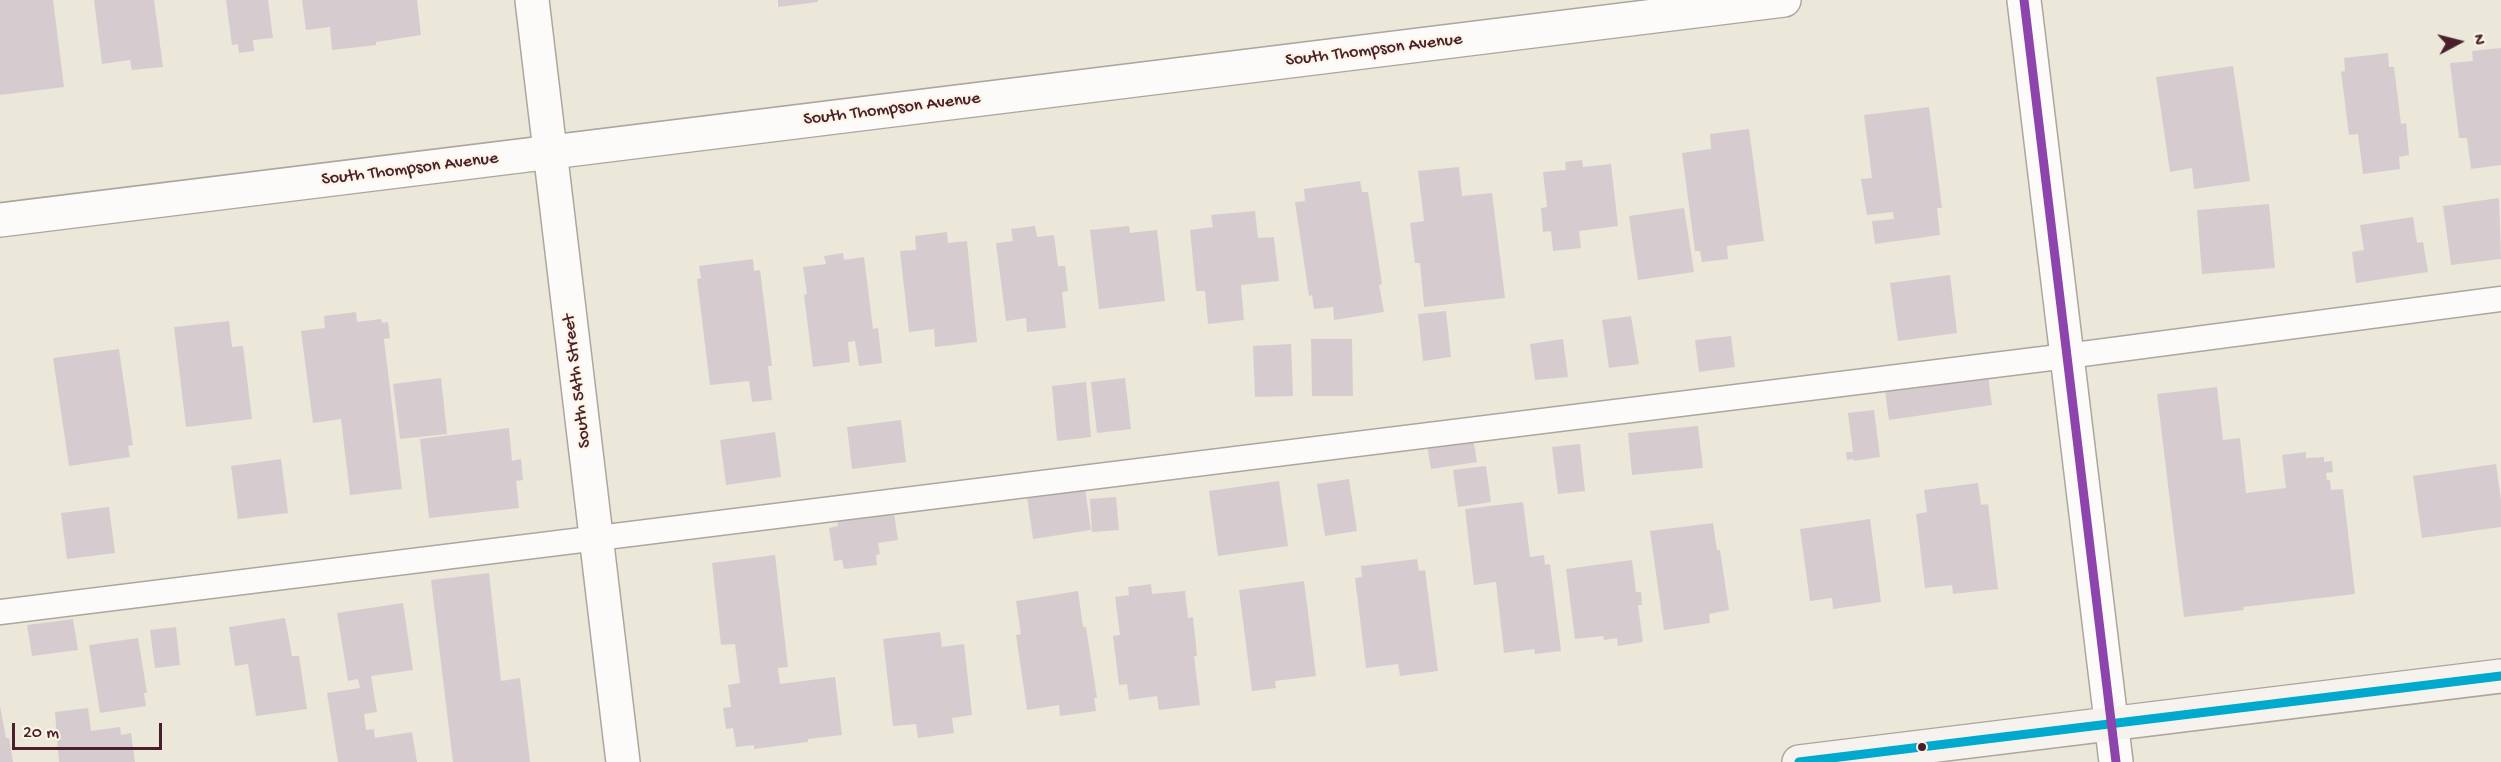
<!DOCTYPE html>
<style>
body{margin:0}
#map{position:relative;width:2501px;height:762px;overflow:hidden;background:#ebe7d9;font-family:"Gochi Hand",sans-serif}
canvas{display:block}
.north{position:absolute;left:2429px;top:12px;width:60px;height:60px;-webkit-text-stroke:4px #fcf5e5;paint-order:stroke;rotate:83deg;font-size:16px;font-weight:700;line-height:24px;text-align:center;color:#4a1f2b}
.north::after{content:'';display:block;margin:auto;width:21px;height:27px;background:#4a1f2b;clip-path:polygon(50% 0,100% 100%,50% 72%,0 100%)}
.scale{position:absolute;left:12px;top:723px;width:150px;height:27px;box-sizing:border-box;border:3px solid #4a1f2b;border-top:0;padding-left:8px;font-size:18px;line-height:21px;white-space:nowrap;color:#4a1f2b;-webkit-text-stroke:4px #fcf5e5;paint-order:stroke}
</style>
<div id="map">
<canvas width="2501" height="762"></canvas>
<div class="north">N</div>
<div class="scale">20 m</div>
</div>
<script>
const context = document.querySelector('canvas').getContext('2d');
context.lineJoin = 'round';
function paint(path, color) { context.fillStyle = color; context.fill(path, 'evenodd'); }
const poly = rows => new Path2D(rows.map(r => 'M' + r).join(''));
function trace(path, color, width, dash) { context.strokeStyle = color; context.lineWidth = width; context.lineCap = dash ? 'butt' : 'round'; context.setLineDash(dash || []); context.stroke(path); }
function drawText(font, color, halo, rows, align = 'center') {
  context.font = font + ' "Gochi Hand",sans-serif'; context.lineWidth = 4.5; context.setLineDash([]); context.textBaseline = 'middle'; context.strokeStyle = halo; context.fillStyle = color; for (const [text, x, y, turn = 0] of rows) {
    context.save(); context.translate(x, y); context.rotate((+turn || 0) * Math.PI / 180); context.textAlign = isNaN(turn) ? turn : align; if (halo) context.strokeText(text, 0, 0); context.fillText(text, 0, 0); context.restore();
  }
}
paint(poly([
 [0,0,53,0,64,87,0,95],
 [94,0,154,0,163,67,132,70,130,60,102,64],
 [226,0,268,0,273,38,253,40,254,51,239,53,238,44,232,45],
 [302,0,417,0,421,35,376,42,376,45,332,50,330,27,306,30],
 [778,0,818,0,818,2,778,7],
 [2501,48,2501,165,2471,169,2467,138,2459,138,2450,63,2473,61,2472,51],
 [2388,53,2389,67,2394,67,2401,124,2406,123,2409,155,2399,157,2400,169,2363,174,2358,134,2349,135,2341,72,2345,71,2344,58],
 [2233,66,2250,181,2194,189,2192,168,2170,172,2156,77],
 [1929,107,1942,208,1937,208,1940,235,1875,244,1872,221,1894,219,1893,212,1867,215,1861,179,1872,178,1864,115],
 [1749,129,1764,241,1727,246,1728,259,1702,262,1700,251,1695,251,1682,153,1711,149,1710,134],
 [1582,160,1583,167,1611,164,1618,226,1579,231,1581,248,1553,251,1551,231,1543,232,1541,208,1547,207,1543,172,1566,170,1565,162],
 [1459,167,1462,196,1492,193,1505,298,1424,307,1420,263,1415,263,1410,223,1424,221,1418,171],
 [1360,181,1362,192,1368,192,1382,284,1379,285,1384,312,1334,320,1333,307,1314,309,1312,295,1309,296,1295,202,1305,201,1304,189],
 [2499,198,2501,259,2451,265,2443,206],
 [2269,204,2275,268,2202,274,2197,210],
 [1684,208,1694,272,1638,280,1629,216],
 [1255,211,1258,238,1274,237,1279,281,1241,285,1244,320,1208,324,1205,291,1196,291,1190,230,1213,227,1211,215],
 [2413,217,2417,243,2423,242,2428,272,2356,283,2352,252,2364,250,2360,225],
 [1035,226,1037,237,1054,235,1058,266,1065,266,1068,291,1062,292,1066,328,1027,332,1026,318,1006,321,996,243,1013,241,1011,229],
 [1129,226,1130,233,1157,230,1165,301,1099,309,1090,230],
 [947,232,948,243,967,241,977,342,935,347,934,329,909,332,900,251,916,250,915,236],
 [843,253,844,260,864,257,873,329,878,328,882,363,859,366,855,341,848,342,850,362,813,367,804,295,807,294,803,267,826,264,824,256],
 [753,259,754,271,760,270,772,366,768,366,772,400,752,402,749,381,710,385,697,279,701,278,699,266],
 [1950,275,1957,333,1898,341,1890,283],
 [1446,311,1451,357,1423,361,1418,314],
 [356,312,357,322,381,319,382,323,388,322,390,338,384,339,402,489,350,495,341,419,313,423,301,331,325,328,324,316],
 [1631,316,1639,364,1609,368,1602,320],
 [229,321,232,347,243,346,252,419,186,427,174,327],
 [1731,336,1735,367,1699,372,1695,340],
 [1311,339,1352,339,1353,396,1312,396],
 [1563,339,1568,377,1535,380,1530,344],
 [1291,344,1293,396,1255,397,1253,346],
 [119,349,133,445,128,446,130,457,69,466,53,358],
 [1987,369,1992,405,1889,420,1884,384],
 [441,378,447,434,400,439,393,384],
 [1125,378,1131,429,1097,433,1091,382],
 [1086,382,1091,437,1057,441,1052,386],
 [2217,387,2223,440,2240,438,2246,493,2286,488,2282,455,2306,452,2306,458,2324,457,2324,462,2332,461,2333,472,2326,473,2327,480,2330,480,2331,490,2343,489,2355,594,2243,607,2244,610,2184,617,2157,394],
 [1874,410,1880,457,1854,461,1854,459,1847,460,1846,452,1853,452,1848,413],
 [901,420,906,462,852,469,847,427],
 [1698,426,1703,468,1632,475,1628,433],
 [509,428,512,461,521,459,523,480,516,481,519,508,429,518,420,439],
 [775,432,781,477,726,485,720,440],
 [1472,432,1477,462,1431,469,1426,439],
 [1580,444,1585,491,1558,494,1552,447],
 [281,459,288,513,238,519,231,466],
 [2496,464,2501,500,2501,527,2422,538,2413,476],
 [1486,466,1491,502,1458,507,1453,470],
 [1349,479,1357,531,1325,536,1317,484],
 [1279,481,1288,546,1218,556,1209,491],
 [1978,483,1981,505,1988,504,1998,589,1953,594,1952,585,1925,588,1916,514,1927,512,1924,490],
 [1085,489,1091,530,1033,539,1027,497],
 [1116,497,1119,530,1092,532,1090,499],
 [1523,502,1530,557,1544,555,1545,565,1550,564,1561,651,1535,654,1534,649,1504,653,1496,582,1474,585,1465,509],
 [109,507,115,553,67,559,61,513],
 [894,513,898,540,878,543,880,554,876,555,877,565,844,569,842,560,834,561,829,528,838,526,837,521],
 [1870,519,1881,602,1833,609,1832,598,1810,601,1800,529],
 [1713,523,1717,550,1720,550,1729,610,1709,614,1710,623,1664,630,1650,531],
 [775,555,788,667,778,668,780,684,835,677,842,735,808,739,808,742,754,749,754,745,736,747,733,728,726,729,723,708,731,707,728,685,740,683,735,644,721,645,712,563],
 [1417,559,1419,571,1425,570,1438,671,1400,676,1398,664,1366,668,1355,578,1362,577,1361,566],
 [1632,560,1636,592,1641,592,1642,605,1638,605,1643,642,1618,646,1617,638,1604,640,1603,636,1575,639,1566,569],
 [489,573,501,681,520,678,530,762,453,762,431,580],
 [1304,581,1316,676,1275,681,1276,688,1252,691,1239,590],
 [1151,584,1152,594,1185,591,1188,618,1193,617,1197,656,1194,656,1200,705,1159,710,1157,696,1129,700,1127,684,1119,685,1113,636,1120,635,1115,597,1129,595,1128,587],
 [1078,591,1083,627,1086,627,1097,698,1094,698,1096,711,1060,716,1059,705,1027,710,1016,635,1021,634,1016,601],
 [403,603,413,670,371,676,377,712,364,714,366,730,374,729,375,738,412,732,417,762,338,762,327,693,360,688,358,679,348,681,337,613],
 [285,618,292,656,299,656,307,709,256,716,248,664,235,666,229,627],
 [73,619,78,650,32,656,27,625],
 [176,627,180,665,155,668,150,630],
 [940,632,942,647,964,644,972,715,952,718,954,733,918,738,916,724,893,726,883,639],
 [138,638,147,693,144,693,146,706,100,713,89,645],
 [0,706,6,738,9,738,13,762,0,762],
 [88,708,91,731,120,727,121,735,131,733,135,762,59,762,55,712]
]), '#d6ccd0');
const service = poly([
 [0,612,2067,356,2501,299]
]);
const minor = poly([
 [532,0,623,762],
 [2024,0,2116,762],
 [0,220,1784,0]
]);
const secondary = poly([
 [1799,762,2501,676]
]);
trace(service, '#ada69f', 27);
trace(minor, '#ada69f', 36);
trace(secondary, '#ada69f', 36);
trace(service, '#fcfbf9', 24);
trace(minor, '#fcfbf9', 33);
trace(secondary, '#f6f3ef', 33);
trace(poly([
 [1799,762,2501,676]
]), '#00a9ce', 9);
trace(poly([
 [2024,0,2116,762]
]), '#8e44ad', 9);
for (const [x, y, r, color] of [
 [1922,747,5,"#4a1f2b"]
]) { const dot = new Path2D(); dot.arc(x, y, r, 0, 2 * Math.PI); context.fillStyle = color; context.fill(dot); trace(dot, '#fcf5e5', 2); }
drawText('18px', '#4a1f2b', '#fcf5e5', [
 ["South Thompson Avenue",1374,51,-7],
 ["South Thompson Avenue",892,110,-7],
 ["South Thompson Avenue",410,170,-7],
 ["South 54th Street",578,381,-97]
]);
</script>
